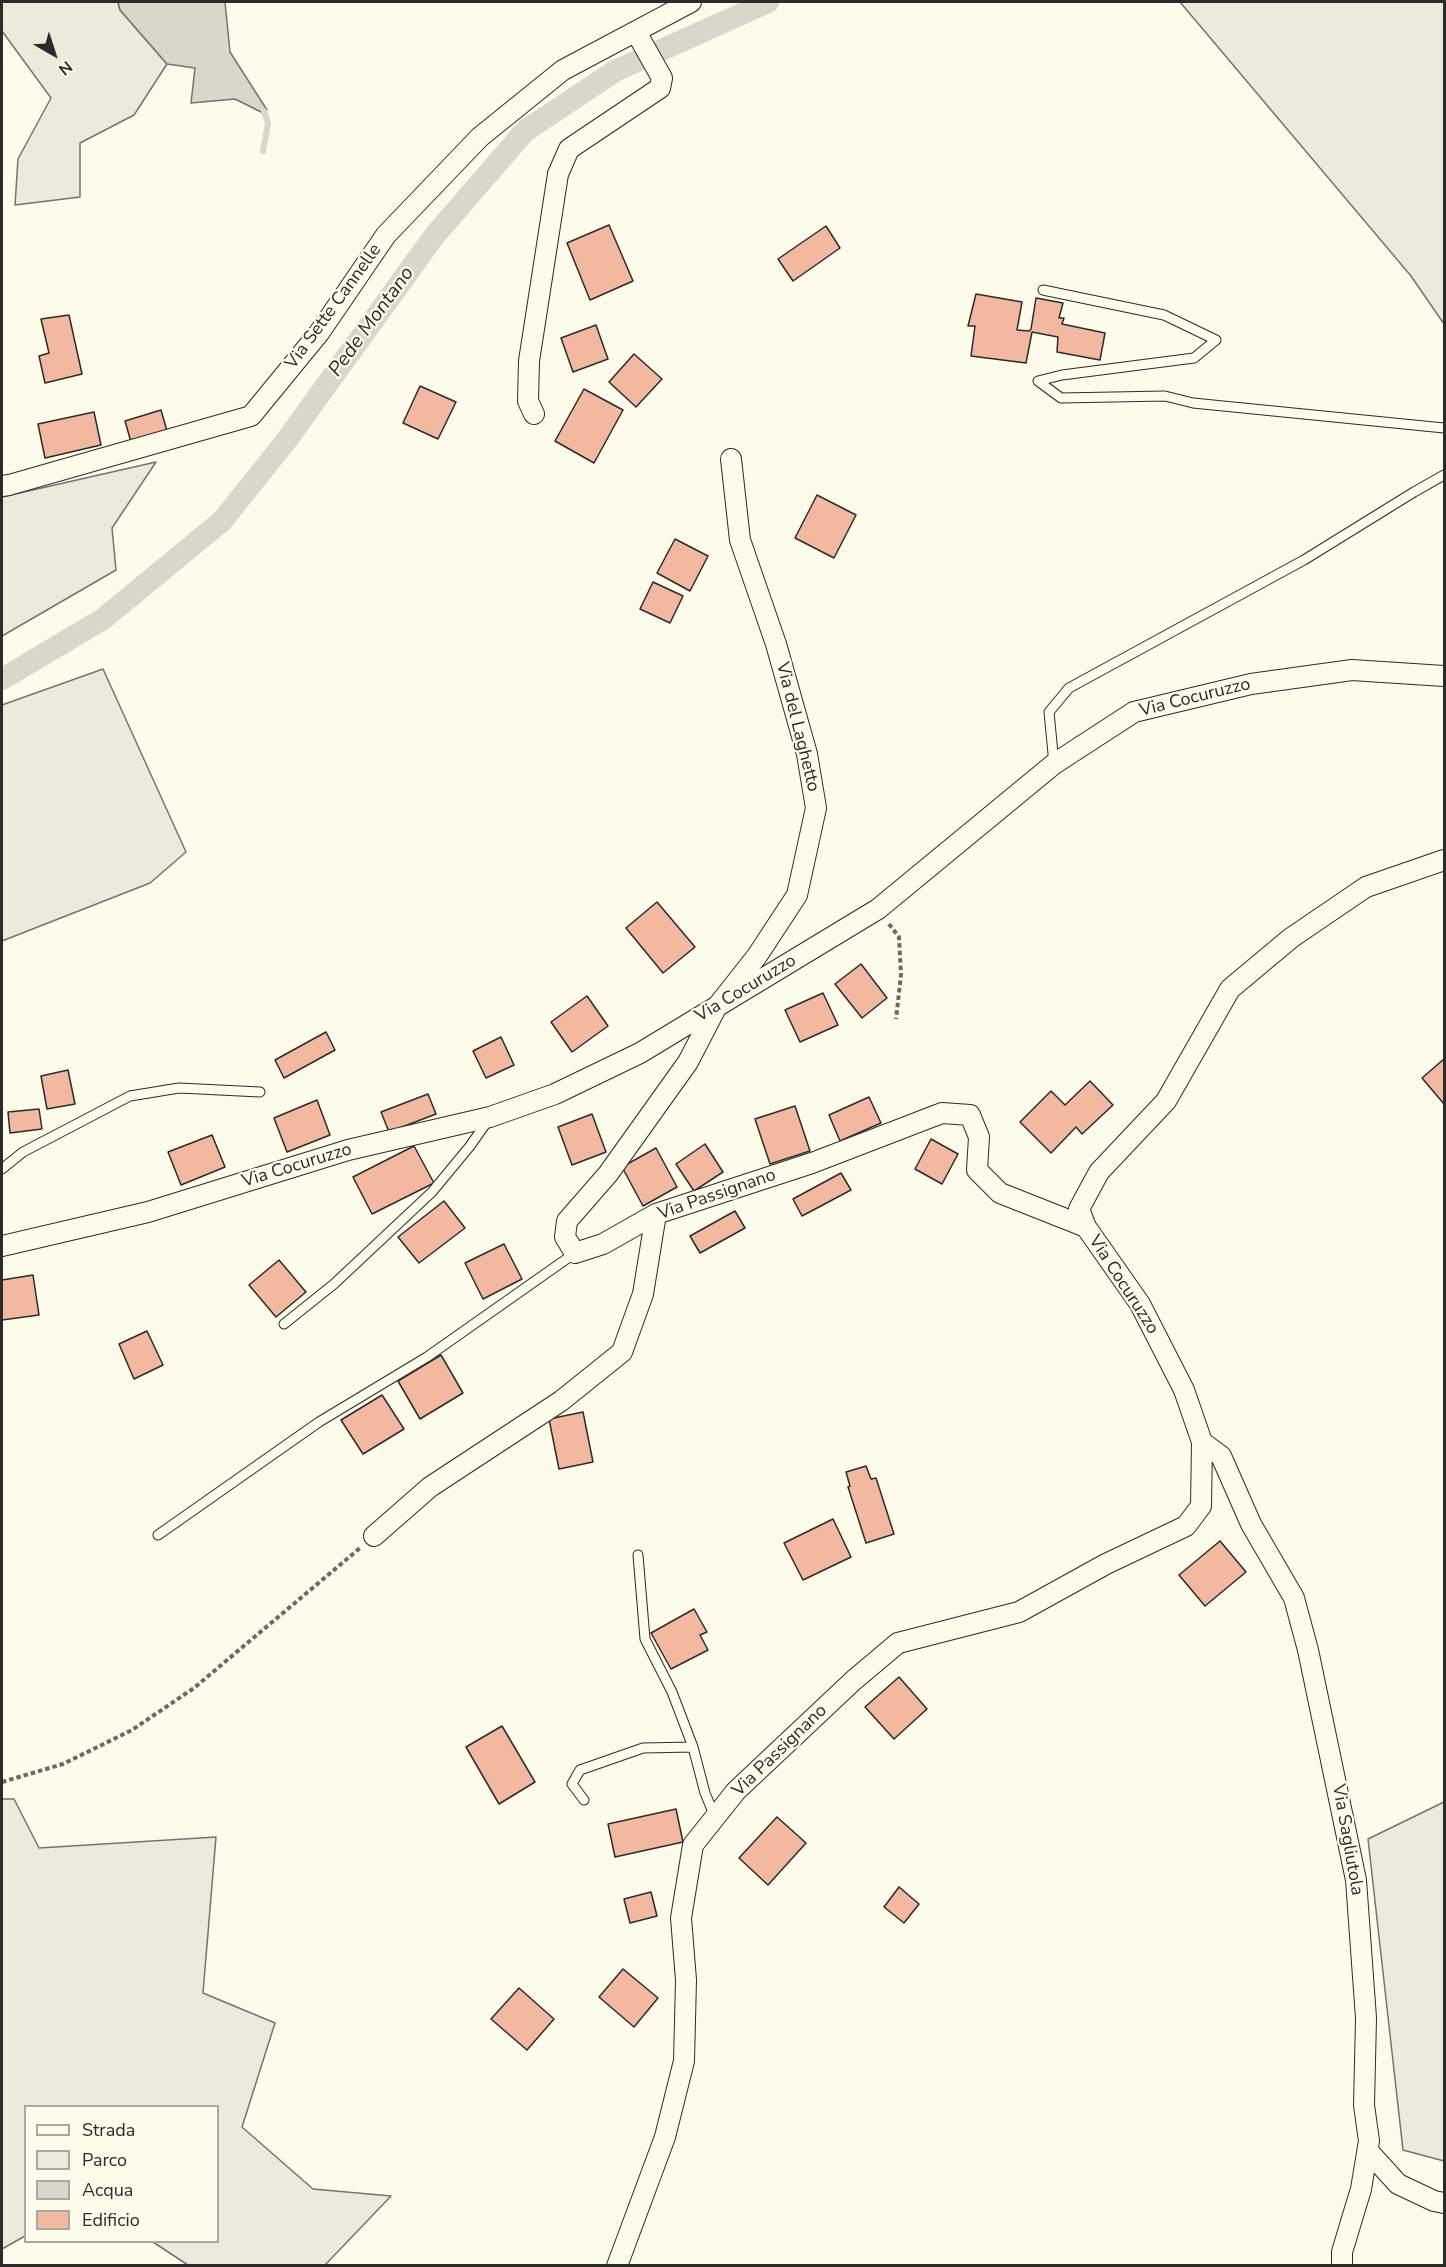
<!DOCTYPE html>
<style>
body{margin:0}
#map{position:relative;width:1446px;height:2267px;overflow:hidden;background:#fdfbea;font-family:"Nunito Sans",sans-serif}
canvas{display:block}
.frame{position:absolute;inset:0;border:3px solid #2b2b2b;pointer-events:none}
.legend{position:absolute;left:24px;top:2105px;width:195px;height:138px;box-sizing:border-box;background:#fdfbea;border:2px solid #a9a89e;margin:0;padding:8px 10px;list-style:none;font-size:18px;color:#2b2b2b}
.legend li{display:flex;align-items:center;gap:12px;height:30px}
.legend b{width:30px;border:2px solid #a9a89e}
.north{position:absolute;left:24px;top:24px;width:60px;height:60px;-webkit-text-stroke:4px #fdfbea;paint-order:stroke;rotate:141deg;font-size:16px;font-weight:700;line-height:24px;text-align:center;color:#2b2b2b}
.north::after{content:'';display:block;margin:auto;width:21px;height:27px;background:#2b2b2b;clip-path:polygon(50% 0,100% 100%,50% 72%,0 100%)}
</style>
<div id="map">
<canvas width="1446" height="2267"></canvas>
<div class="frame"></div>
<ul class="legend">
<li><b style="height:8px;background:#fdfbea"></b>Strada</li>
<li><b style="height:16px;background:#ecebdb"></b>Parco</li>
<li><b style="height:16px;background:#d8d7c9"></b>Acqua</li>
<li><b style="height:16px;background:#f2b8a0"></b>Edificio</li>
</ul>
<div class="north">N</div>
</div>
<script>
const context = document.querySelector('canvas').getContext('2d');
context.lineJoin = 'round';
function paint(path, color) { context.fillStyle = color; context.fill(path, 'evenodd'); }
const poly = rows => new Path2D(rows.map(r => 'M' + r).join(''));
function trace(path, color, width, dash) { context.strokeStyle = color; context.lineWidth = width; context.lineCap = dash ? 'butt' : 'round'; context.setLineDash(dash || []); context.stroke(path); }
function drawText(font, color, halo, rows, align = 'center') {
  context.font = font + ' "Nunito Sans",sans-serif'; context.lineWidth = 4.5; context.setLineDash([]); context.textBaseline = 'middle'; context.strokeStyle = halo; context.fillStyle = color; for (const [text, x, y, turn = 0] of rows) {
    context.save(); context.translate(x, y); context.rotate((+turn || 0) * Math.PI / 180); context.textAlign = isNaN(turn) ? turn : align; if (halo) context.strokeText(text, 0, 0); context.fillText(text, 0, 0); context.restore();
  }
}
const green = poly([
 [2,2,118,2,120,10,167,64,134,115,80,143,80,197,15,205,18,159,51,98,2,31,2,2],
 [1180,2,1444,2,1444,324,1411,276,1180,2],
 [156,462,112,528,116,570,2,636,2,497,156,462],
 [103,669,186,852,150,883,2,941,2,705,103,669],
 [2,1799,14,1799,39,1848,216,1837,203,1993,275,2023,242,2127,313,2189,391,2196,325,2265,188,2265,153,2242,218,2242,218,2106,26,2106,25,2236,2,2249,2,1799],
 [1444,1802,1444,2161,1403,2150,1368,1839,1444,1802]
]);
paint(green, '#ecebdb');
trace(green, '#74746e', 1.5);
const water = poly([
 [118,2,225,2,230,52,267,110,261,112,235,99,191,103,195,68,167,64,120,10,118,2]
]);
paint(water, '#d8d7c9');
trace(water, '#74746e', 1.5);
trace(poly([
 [263,151,268,123,264,111]
]), '#d8d7c9', 6);
trace(poly([
 [2,679,103,619,222,521,286,441,435,235,525,131,615,71,768,2]
]), '#d8d7c9', 22);
const building = poly([
 [609,225,633,281,590,300,567,243,609,225],
 [826,226,840,248,793,281,778,259,826,226],
 [976,294,1022,302,1017,330,1029,331,1031,329,1036,298,1063,303,1059,318,1064,318,1062,324,1105,333,1100,360,1057,352,1058,337,1032,332,1026,363,971,356,975,326,968,326,976,294],
 [69,315,82,374,45,383,39,356,49,353,41,319,69,315],
 [596,325,608,359,573,372,561,338,596,325],
 [634,354,662,379,636,407,609,382,634,354],
 [420,386,456,402,438,439,403,423,420,386],
 [584,389,623,410,594,463,555,441,584,389],
 [161,410,167,431,131,442,125,421,161,410],
 [94,412,101,445,45,458,38,424,94,412],
 [817,495,856,515,834,558,795,538,817,495],
 [675,539,708,556,690,591,657,573,675,539],
 [653,582,683,596,670,623,640,609,653,582],
 [657,902,695,947,663,973,626,928,657,902],
 [861,964,887,998,862,1018,835,984,861,964],
 [823,993,838,1025,800,1042,785,1010,823,993],
 [587,996,608,1026,572,1052,551,1022,587,996],
 [326,1032,335,1050,284,1078,275,1060,326,1032],
 [501,1037,514,1065,486,1078,473,1051,501,1037],
 [1444,1059,1444,1104,1422,1078,1444,1059],
 [68,1070,75,1104,47,1109,41,1076,68,1070],
 [1090,1081,1113,1105,1082,1134,1076,1127,1051,1153,1020,1122,1051,1091,1065,1105,1090,1081],
 [428,1094,436,1114,389,1132,381,1112,428,1094],
 [869,1097,881,1123,840,1141,829,1115,869,1097],
 [317,1100,330,1135,287,1152,274,1118,317,1100],
 [795,1106,810,1151,770,1164,755,1119,795,1106],
 [39,1109,42,1129,10,1133,8,1112,39,1109],
 [592,1114,606,1152,572,1165,558,1127,592,1114],
 [212,1135,225,1167,181,1185,168,1152,212,1135],
 [931,1139,958,1154,942,1184,915,1169,931,1139],
 [705,1144,723,1172,694,1191,676,1164,705,1144],
 [414,1146,434,1183,372,1214,353,1177,414,1146],
 [656,1148,677,1187,643,1206,622,1167,656,1148],
 [841,1173,851,1190,802,1216,793,1199,841,1173],
 [444,1201,465,1228,419,1263,398,1237,444,1201],
 [735,1211,745,1228,700,1253,690,1236,735,1211],
 [504,1244,522,1279,483,1299,465,1263,504,1244],
 [279,1260,306,1292,276,1317,249,1285,279,1260],
 [33,1275,39,1315,2,1320,2,1280,33,1275],
 [147,1331,163,1365,134,1379,119,1344,147,1331],
 [441,1355,463,1393,420,1419,398,1381,441,1355],
 [382,1395,404,1429,363,1454,341,1420,382,1395],
 [583,1412,593,1462,559,1469,549,1419,583,1412],
 [866,1466,871,1479,876,1478,894,1534,866,1543,848,1487,850,1486,846,1472,866,1466],
 [833,1519,851,1557,803,1580,784,1543,833,1519],
 [1220,1541,1246,1572,1205,1606,1179,1575,1220,1541],
 [694,1609,707,1632,700,1635,708,1650,671,1669,651,1633,694,1609],
 [899,1677,927,1709,894,1739,865,1707,899,1677],
 [502,1726,535,1782,499,1804,466,1747,502,1726],
 [676,1809,683,1842,615,1857,608,1824,676,1809],
 [777,1817,806,1843,768,1885,739,1858,777,1817],
 [899,1887,919,1904,904,1923,884,1907,899,1887],
 [651,1892,657,1916,630,1923,624,1899,651,1892],
 [623,1969,658,1998,634,2027,599,1997,623,1969],
 [519,1988,554,2019,527,2050,491,2019,519,1988]
]);
paint(building, '#f2b8a0');
trace(building, '#2b2b2b', 1.5);
const service = poly([
 [1043,290,1164,315,1216,340,1194,358,1062,375,1038,381,1061,398,1165,396,1193,403,1444,428],
 [1054,764,1049,712,1069,688,1304,560,1414,492,1444,475],
 [2,1169,23,1152,130,1096,179,1088,260,1092],
 [284,1324,334,1284,432,1192,470,1146,489,1119],
 [158,1535,319,1422,427,1357,575,1253],
 [638,1555,645,1639,672,1692,693,1747,705,1793,715,1817],
 [584,1800,572,1784,580,1770,643,1748,693,1747]
]);
const minor = poly([
 [534,414,528,401,529,361,558,174,569,149,660,88,662,78,636,32],
 [731,459,740,540,776,644,807,754,816,808,797,895,757,956,716,1008,688,1062,608,1174,567,1221,565,1237,575,1253,603,1244,656,1214,812,1163,942,1113,970,1115,979,1137,977,1170,1000,1193,1086,1227],
 [2,486,9,485,251,416,319,333,386,235,480,137,563,70,691,2],
 [2,1246,148,1212,348,1150,490,1117,555,1094,640,1053,878,909,1054,764,1134,712,1251,684,1352,670,1444,676],
 [1202,1442,1221,1456,1251,1524,1294,1598,1308,1650,1356,1880,1366,2018,1364,2105,1369,2141,1361,2189,1342,2252,1342,2266],
 [374,1536,430,1487,561,1401,622,1352,643,1294,656,1214],
 [1368,2151,1398,2184,1434,2201,1444,2203],
 [617,2266,665,2137,684,2061,686,1980,681,1918,693,1845,736,1791,854,1680,898,1643,1019,1612,1106,1564,1186,1526,1201,1506,1202,1442,1184,1390,1140,1304,1086,1227,1079,1209,1099,1172,1166,1101,1230,989,1291,938,1366,887,1444,860]
]);
trace(service, '#2b2b2b', 11);
trace(minor, '#2b2b2b', 22);
trace(poly([
 [889,924,899,937,901,975,896,1019],
 [2,1782,63,1764,132,1730,194,1688,360,1548]
]), '#6a6964', 4, [4.5, 3]);
trace(service, '#fdfbea', 9);
trace(minor, '#fdfbea', 20);
drawText('18px', '#2b2b2b', '#fdfbea', [
 ["Via Sette Cannelle",334,307,-54],
 ["Via Cocuruzzo",1195,698,-14],
 ["Via del Laghetto",797,727,76],
 ["Via Cocuruzzo",746,989,-31],
 ["Via Cocuruzzo",297,1166,-17],
 ["Via Passignano",717,1195,-19],
 ["Via Cocuruzzo",1123,1285,57],
 ["Via Passignano",780,1751,-44],
 ["Via Sagliutola",1347,1840,80]
]);
drawText('italic 20px', '#2b2b2b', '#fdfbea', [
 ["Pede Montano",372,322,-54]
]);
</script>
